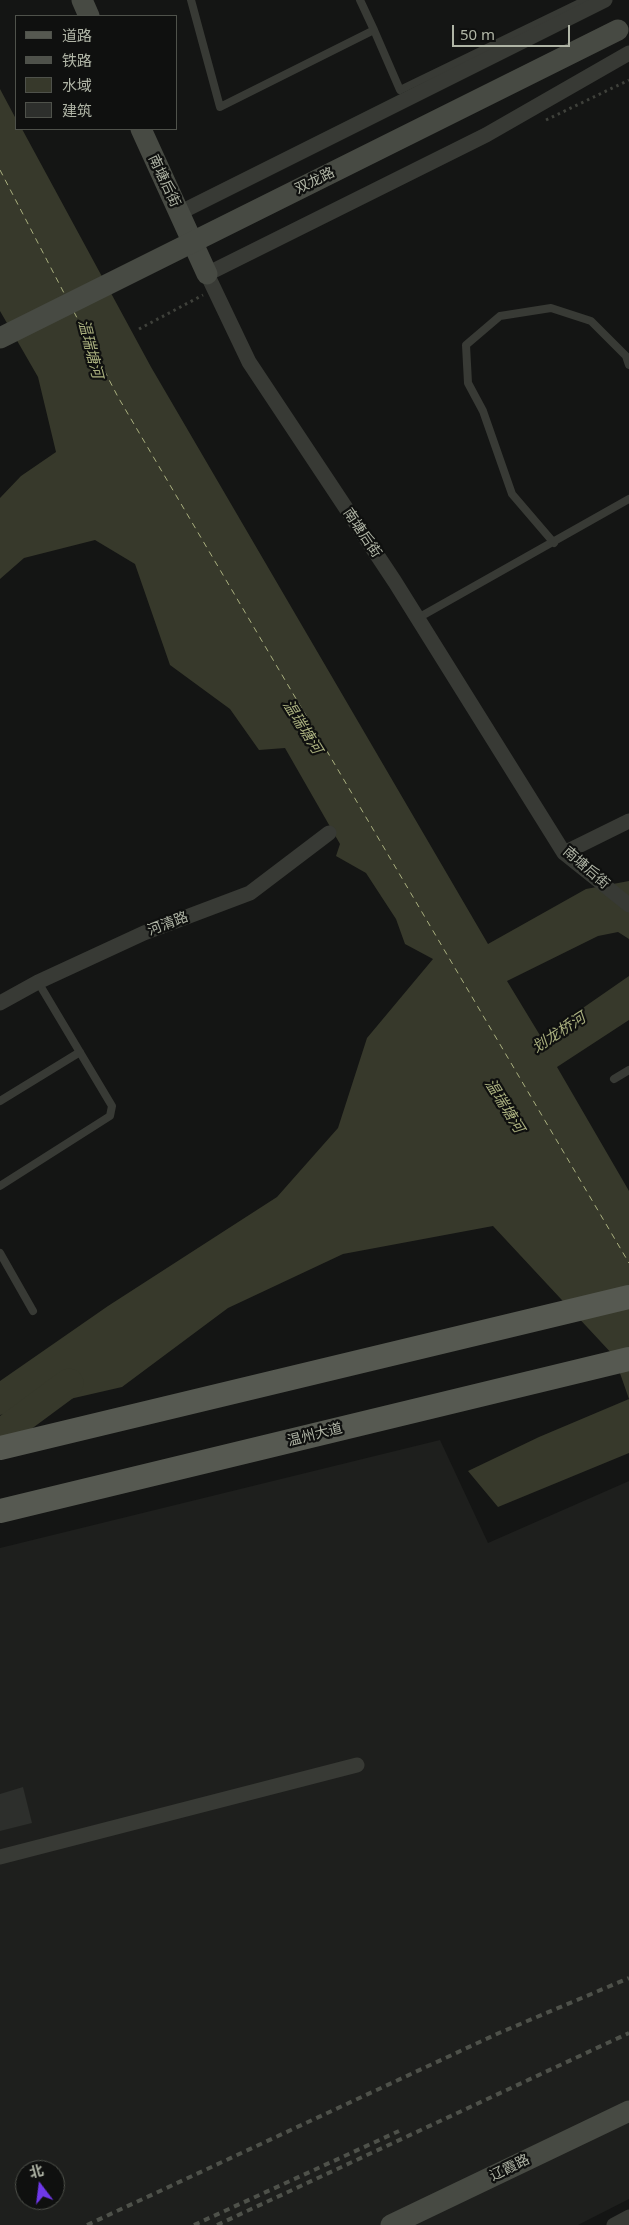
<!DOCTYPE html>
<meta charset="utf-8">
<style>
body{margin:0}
#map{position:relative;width:629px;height:2225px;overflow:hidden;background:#141514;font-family:"Noto Sans","Noto Sans SC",sans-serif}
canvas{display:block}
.legend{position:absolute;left:15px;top:15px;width:162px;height:115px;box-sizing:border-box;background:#0f100f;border:1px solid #4f524b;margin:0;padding:6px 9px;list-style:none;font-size:15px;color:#b0b5a6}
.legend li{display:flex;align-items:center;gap:10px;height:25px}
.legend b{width:25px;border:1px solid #4f524b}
.north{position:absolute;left:15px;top:2160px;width:50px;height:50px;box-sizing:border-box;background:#0f100f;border:1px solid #4f524b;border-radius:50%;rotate:345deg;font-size:14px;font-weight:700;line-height:20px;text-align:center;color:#b0b5a6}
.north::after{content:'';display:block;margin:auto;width:18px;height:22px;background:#6f38ea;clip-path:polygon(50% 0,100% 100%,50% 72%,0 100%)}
.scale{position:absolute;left:452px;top:25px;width:118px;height:22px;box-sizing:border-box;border:2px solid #b0b5a6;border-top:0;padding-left:6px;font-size:15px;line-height:18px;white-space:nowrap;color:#b0b5a6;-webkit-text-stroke:4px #0f100f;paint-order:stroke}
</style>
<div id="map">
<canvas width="629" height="2225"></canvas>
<ul class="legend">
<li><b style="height:6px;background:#565951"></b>道路</li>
<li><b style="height:6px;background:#4e514a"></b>铁路</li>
<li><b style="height:14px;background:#37392b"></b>水域</li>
<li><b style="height:14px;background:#2d2f2c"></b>建筑</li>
</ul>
<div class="north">北</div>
<div class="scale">50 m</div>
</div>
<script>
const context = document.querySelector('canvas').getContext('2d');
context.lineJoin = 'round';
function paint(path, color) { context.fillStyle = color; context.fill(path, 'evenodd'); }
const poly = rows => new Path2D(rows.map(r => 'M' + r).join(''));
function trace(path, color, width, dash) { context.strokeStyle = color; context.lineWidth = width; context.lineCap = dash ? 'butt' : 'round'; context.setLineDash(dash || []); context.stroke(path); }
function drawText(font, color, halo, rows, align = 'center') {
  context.font = font + ' "Noto Sans","Noto Sans SC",sans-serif'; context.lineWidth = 4.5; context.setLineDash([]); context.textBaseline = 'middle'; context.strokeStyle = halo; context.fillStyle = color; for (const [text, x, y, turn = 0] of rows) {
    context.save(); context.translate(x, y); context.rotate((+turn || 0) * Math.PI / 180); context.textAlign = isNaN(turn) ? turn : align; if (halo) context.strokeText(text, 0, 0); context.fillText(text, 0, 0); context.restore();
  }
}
paint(poly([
 [440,1440,488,1543,629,1481,629,2199,578,2225,0,2225,0,1548],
 [25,2170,55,2170,55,2200,25,2200]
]), '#1e1f1d');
paint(poly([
 [0,89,16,119,16,129,22,129,151,367,488,944,586,889,629,881,629,939,618,932,598,936,507,981,541,1037,629,976,629,1020,557,1067,629,1191,629,1453,498,1507,468,1471,539,1437,629,1399,614,1356,493,1226,343,1254,228,1308,122,1387,0,1415,0,1381,108,1306,277,1197,338,1128,367,1038,433,959,405,944,396,919,366,873,336,856,340,844,285,748,259,750,230,709,170,665,135,564,95,540,24,558,0,579,0,498,21,476,56,452,38,377,0,311]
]), '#37392b');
trace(poly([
 [0,1434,69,1383]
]), '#37392b', 29);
trace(poly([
 [0,170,64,293],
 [74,312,118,397,629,1263]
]), '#a9af7e', 1, [6, 5]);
paint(poly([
 [23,1787,32,1823,0,1831,0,1794]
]), '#2d2f2c');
trace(poly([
 [546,120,629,80],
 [139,329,203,295]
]), '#3f413b', 3, [2.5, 4]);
trace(poly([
 [191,0,220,107,374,30,400,90,586,0],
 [360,0,374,30],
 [554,543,512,494,483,411,468,383,466,345,500,316,551,308,591,321,626,356,629,365],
 [418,618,629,499],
 [614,1079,629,1070],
 [0,1101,80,1052],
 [0,1186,110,1116,112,1106,38,982],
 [0,1253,33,1311]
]), '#383a35', 8);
trace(poly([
 [629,53,486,135,207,274,249,362,395,582,564,853,629,905],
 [179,213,605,0],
 [564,853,629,821],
 [0,1003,38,982,144,933,250,893,329,833],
 [0,1857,357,1765],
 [614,2225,629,2217]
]), '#383a35', 15);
trace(poly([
 [82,0,89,16],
 [141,129,207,274],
 [391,2225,629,2111]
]), '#474a43', 21);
trace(poly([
 [0,1448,629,1297],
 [0,1511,629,1359]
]), '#565951', 24);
trace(poly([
 [87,2225,499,2033,629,1978],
 [194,2225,399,2131],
 [217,2225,629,2033]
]), '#4e514a', 4, [6, 5]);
trace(poly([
 [0,338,618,30]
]), '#474a43', 21);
drawText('14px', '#b0b5a6', '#0f100f', [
 ["南塘后街",164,181,65],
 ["双龙路",315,181,-26],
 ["南塘后街",362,533,56],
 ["南塘后街",586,868,41],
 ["河清路",168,924,-21],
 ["温州大道",315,1435,-14],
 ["辽霞路",510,2168,-26]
]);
drawText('italic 15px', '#a9af7e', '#0f100f', [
 ["温瑞塘河",90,349,76],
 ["温瑞塘河",302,727,58],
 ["划龙桥河",559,1033,-33],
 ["温瑞塘河",504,1106,58]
]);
</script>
